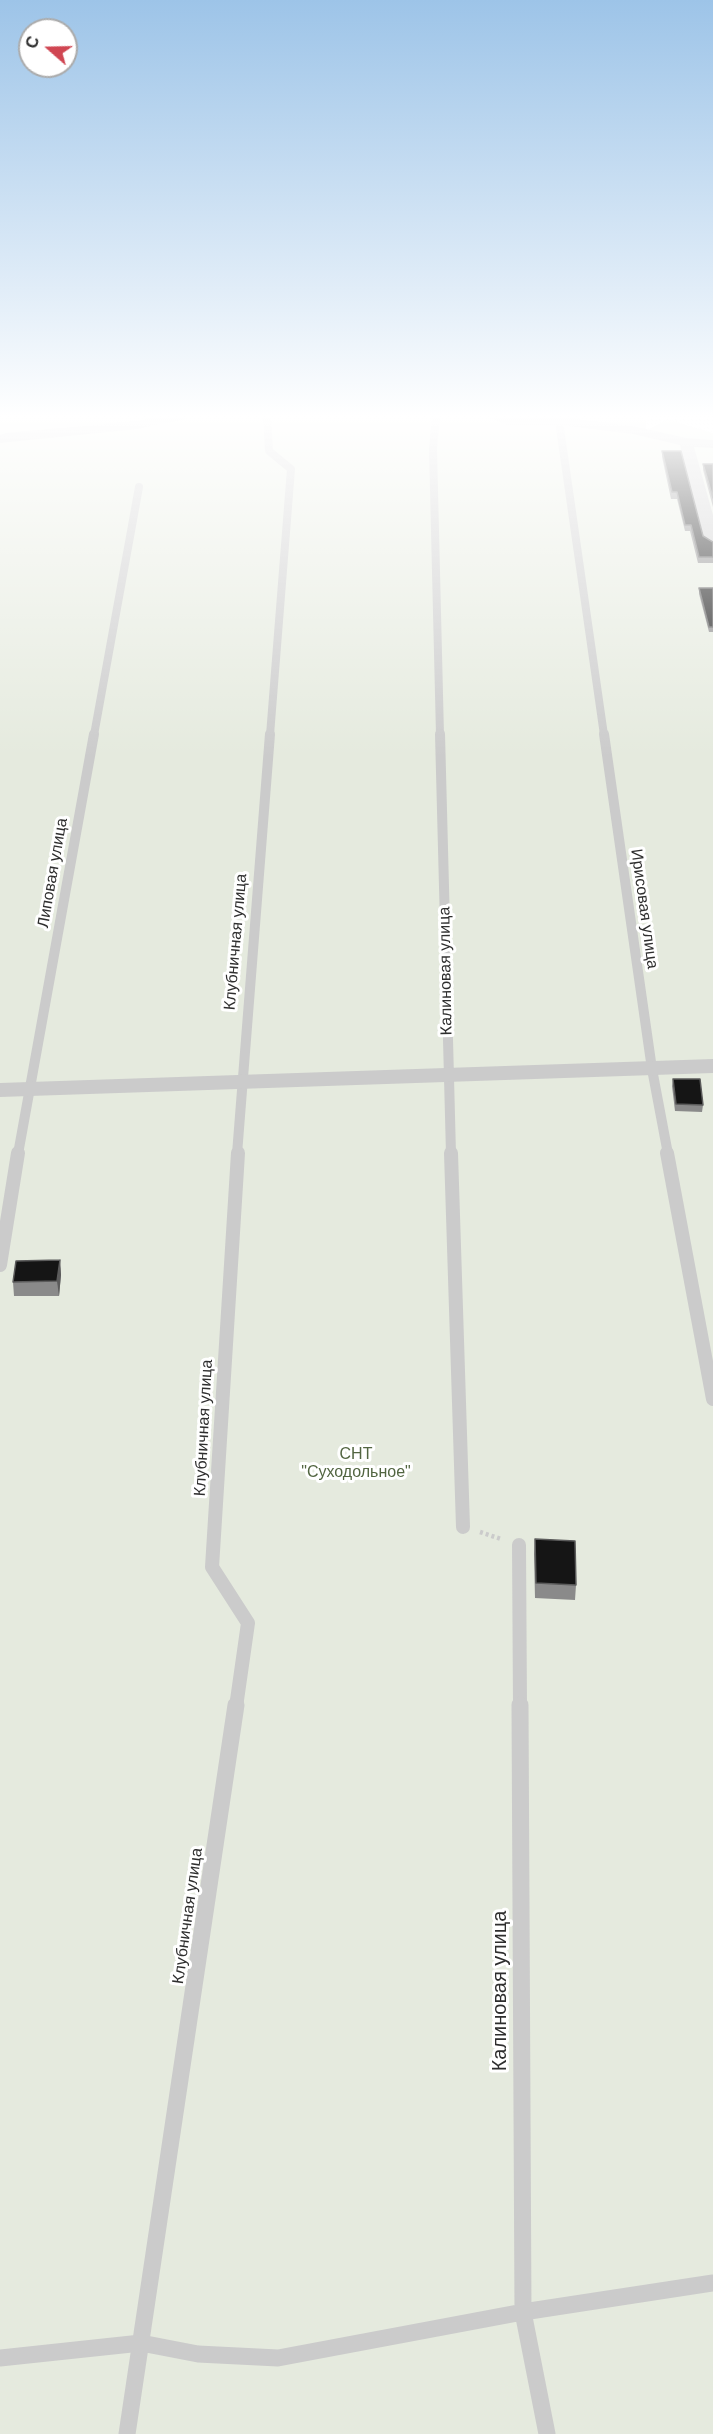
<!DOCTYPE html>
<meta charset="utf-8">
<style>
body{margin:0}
#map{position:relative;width:713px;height:2434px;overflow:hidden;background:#fff;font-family:Helvetica,sans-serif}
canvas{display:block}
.north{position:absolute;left:18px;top:18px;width:60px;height:60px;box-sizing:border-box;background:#fff;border:2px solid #ababab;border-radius:50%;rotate:290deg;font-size:16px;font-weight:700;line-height:24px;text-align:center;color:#2e2e2e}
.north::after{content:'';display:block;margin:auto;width:21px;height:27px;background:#d04652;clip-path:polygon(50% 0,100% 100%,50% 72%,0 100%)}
</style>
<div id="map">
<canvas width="713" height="2434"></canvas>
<div class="north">С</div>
</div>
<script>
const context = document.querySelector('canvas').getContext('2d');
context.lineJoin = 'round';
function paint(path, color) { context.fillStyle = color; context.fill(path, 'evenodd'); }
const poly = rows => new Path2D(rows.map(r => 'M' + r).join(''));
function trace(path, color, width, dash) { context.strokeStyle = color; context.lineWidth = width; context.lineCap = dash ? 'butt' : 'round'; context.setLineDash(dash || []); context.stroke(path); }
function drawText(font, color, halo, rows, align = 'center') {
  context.font = font + ' Helvetica,sans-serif'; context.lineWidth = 6; context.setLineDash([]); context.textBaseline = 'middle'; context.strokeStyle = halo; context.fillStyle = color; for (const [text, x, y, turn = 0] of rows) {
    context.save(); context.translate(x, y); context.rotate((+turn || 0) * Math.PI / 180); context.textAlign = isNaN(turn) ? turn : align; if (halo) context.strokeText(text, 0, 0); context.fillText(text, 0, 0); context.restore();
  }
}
paint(poly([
 [0,416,646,416,646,431,667,419,713,433,713,2434,0,2434]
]), '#e5eade');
trace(poly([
 [480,1532,501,1539]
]), '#cbcbcb', 4.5, [3, 3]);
trace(poly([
 [267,416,269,451,291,469,270,735],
 [436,416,433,449,440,735],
 [559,421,604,735],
 [94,735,139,487]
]), '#cbcbcb', 8);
trace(poly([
 [440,734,451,1154],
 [604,734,652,1069,668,1154],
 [18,1154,94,734],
 [237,1154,270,734]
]), '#cbcbcb', 10);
trace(poly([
 [451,1153,463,1527],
 [667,1153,713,1399],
 [0,1265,18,1153],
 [519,1545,520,1707],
 [236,1707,248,1623,212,1567,238,1153]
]), '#cbcbcb', 14);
trace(poly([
 [520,1705,523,2312,547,2434],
 [0,2358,141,2343,198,2354,278,2358,523,2312,713,2283],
 [127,2434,236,1705]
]), '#cbcbcb', 17);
paint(poly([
 [160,416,188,416,186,419,137,429,0,443,0,435,6,433,137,421,160,416],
 [488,416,559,417,633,426,686,438,713,440,713,448,694,447,713,515,713,547,705,542,680,445,633,434,559,425,506,425,488,416],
 [713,1059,713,1073,0,1097,0,1083,713,1059]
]), '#cbcbcb');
paint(poly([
 [662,451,703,536,713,542,713,563,698,563,690,531,685,531,677,499,671,499,662,457],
 [703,464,713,464,713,507,703,470],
 [699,588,713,588,713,632,709,632,699,594],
 [673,1079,703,1105,702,1112,675,1111,672,1086],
 [60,1260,61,1275,59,1296,14,1296,13,1282],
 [535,1539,576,1585,575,1600,535,1598,534,1554]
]), '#8a8a8a');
paint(poly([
 [60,1260,61,1275,59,1296,57,1281]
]), '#5b5b5b');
const building = poly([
 [662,451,681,451,703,536,713,542,713,557,699,557,691,525,685,525,677,492,672,492,662,451],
 [703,464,713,464,713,498,703,464],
 [699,588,713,588,713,627,709,627,699,588],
 [673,1079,700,1079,703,1105,676,1104,673,1079],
 [60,1260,57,1281,13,1282,16,1261,60,1260],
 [535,1539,575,1541,576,1585,536,1583,535,1539]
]);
paint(building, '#151515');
trace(building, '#5b5b5b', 1.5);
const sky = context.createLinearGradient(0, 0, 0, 757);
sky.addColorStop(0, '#9dc4e8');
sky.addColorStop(0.55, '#fff');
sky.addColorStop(1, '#ffffff00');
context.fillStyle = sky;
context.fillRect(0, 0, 713, 757);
drawText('16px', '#2e2e2e', '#fff', [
 ["Липовая улица",53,873,-80],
 ["Ирисовая улица",644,909,82],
 ["Клубничная улица",236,942,-85],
 ["Калиновая улица",446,971,-91],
 ["Клубничная улица",204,1428,-87],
 ["Клубничная улица",188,1916,-82]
]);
drawText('16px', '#526541', '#fff', [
 ["СНТ",356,1455],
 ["\"Суходольное\"",356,1473]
]);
drawText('20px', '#2e2e2e', '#fff', [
 ["Калиновая улица",500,1991,-90]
]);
</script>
